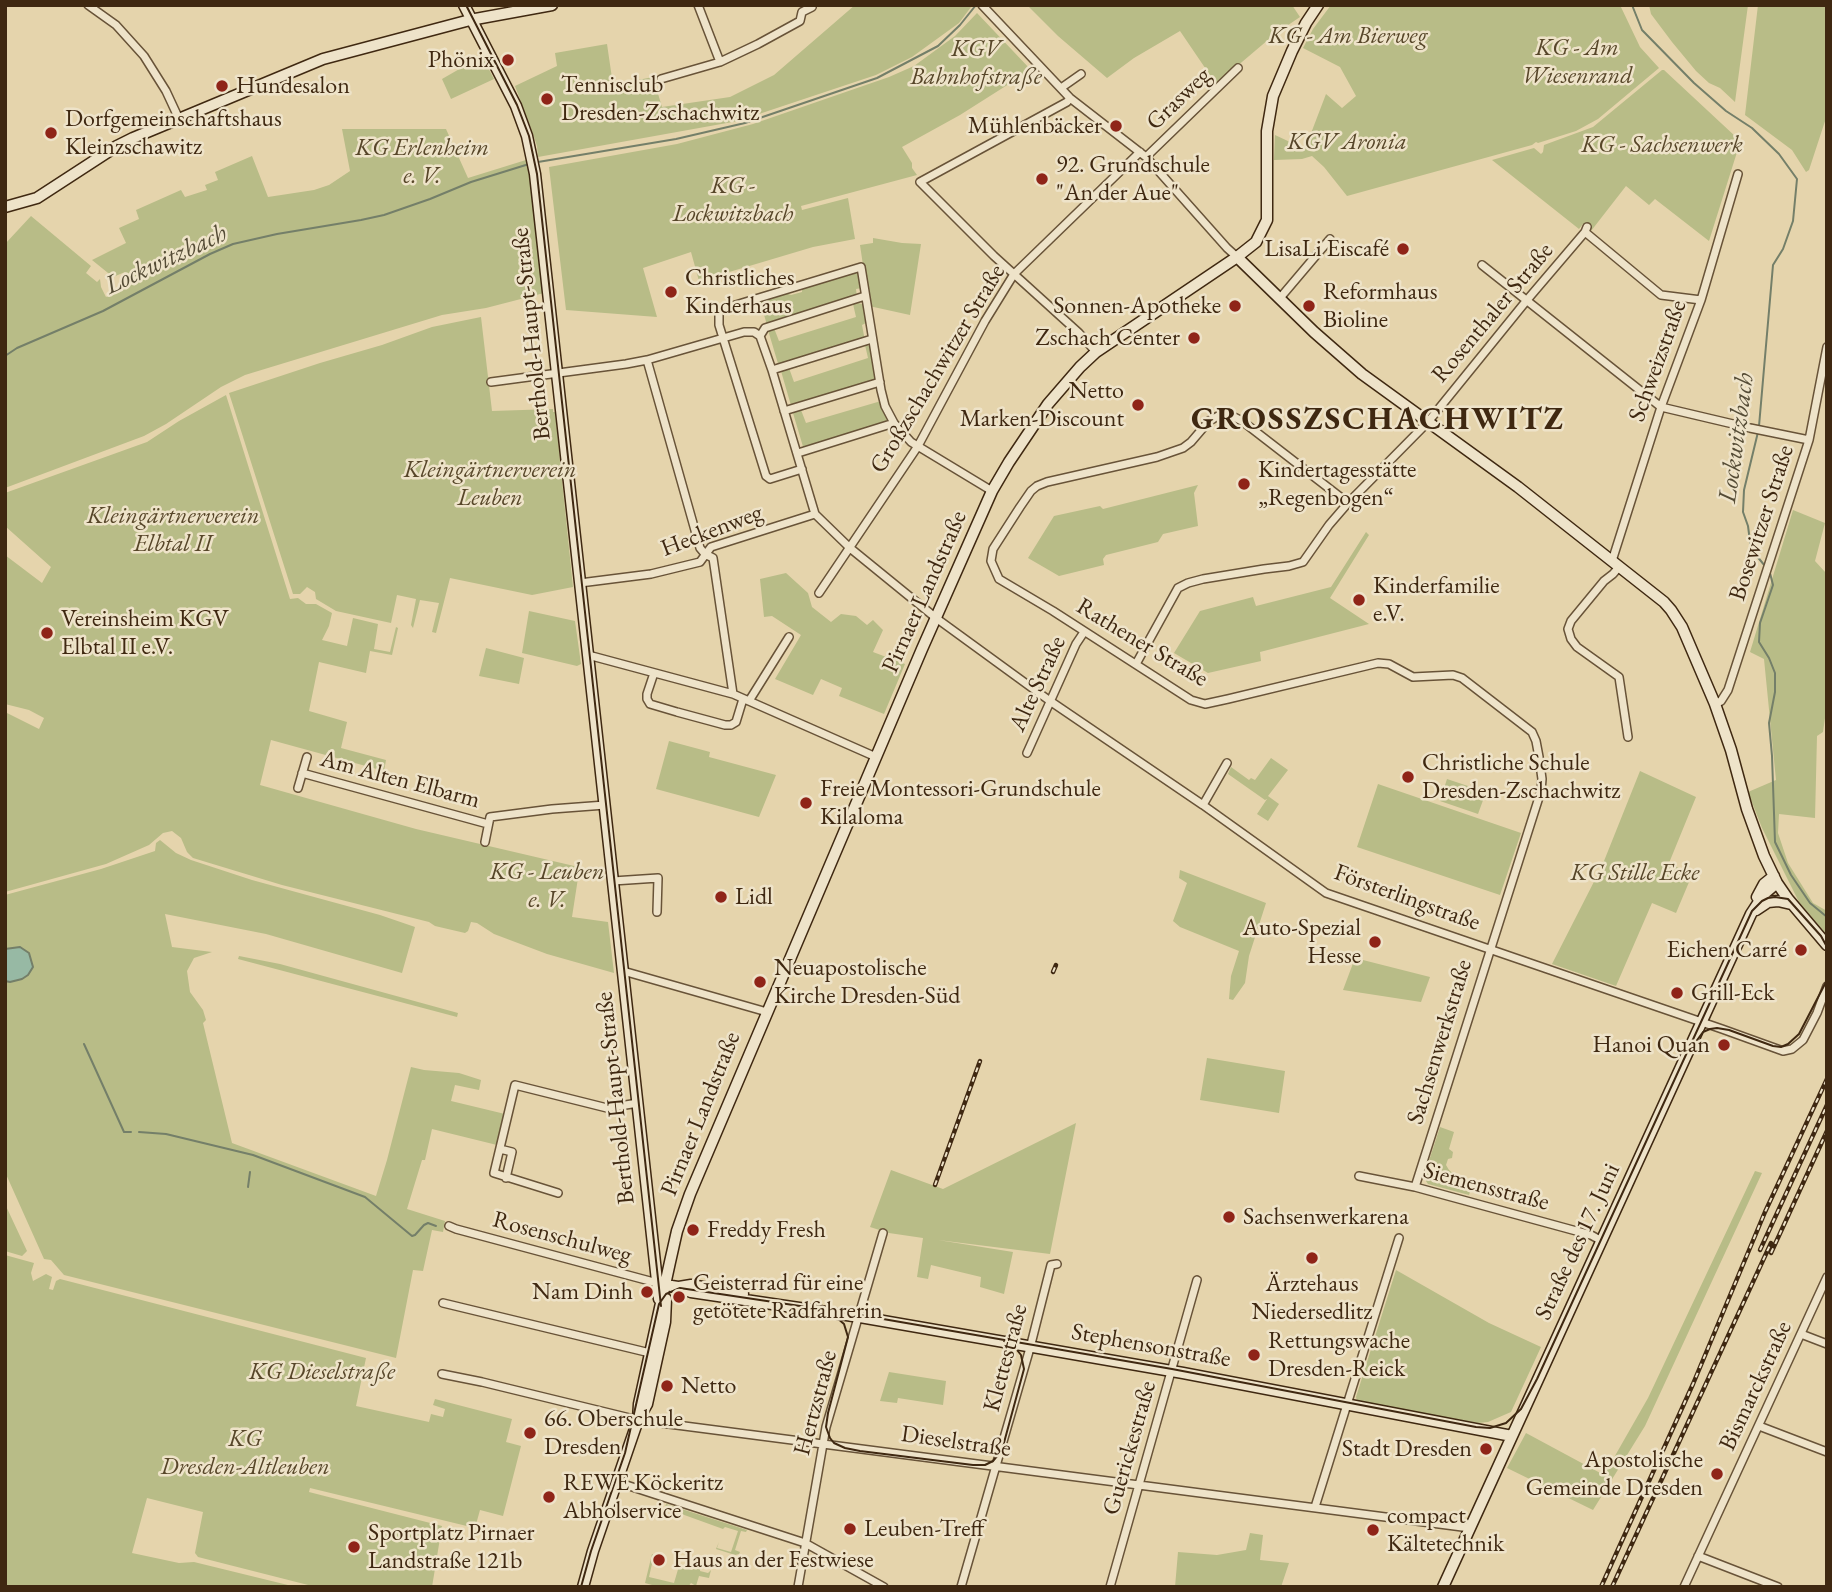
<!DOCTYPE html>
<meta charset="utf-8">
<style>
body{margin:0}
#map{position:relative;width:1832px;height:1592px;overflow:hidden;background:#e5d4ac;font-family:"EB Garamond",serif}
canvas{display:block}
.frame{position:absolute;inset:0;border:7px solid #3f2811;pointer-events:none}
</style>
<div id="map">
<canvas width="1832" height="1592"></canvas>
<div class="frame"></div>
</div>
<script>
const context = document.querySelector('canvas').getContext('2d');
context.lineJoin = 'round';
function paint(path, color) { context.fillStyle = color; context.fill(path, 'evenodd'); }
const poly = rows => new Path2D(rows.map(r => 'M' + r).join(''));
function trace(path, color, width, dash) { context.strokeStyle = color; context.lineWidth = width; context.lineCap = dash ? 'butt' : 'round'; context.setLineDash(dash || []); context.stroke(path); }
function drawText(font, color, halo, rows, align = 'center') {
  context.font = font + ' "EB Garamond",serif'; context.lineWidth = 5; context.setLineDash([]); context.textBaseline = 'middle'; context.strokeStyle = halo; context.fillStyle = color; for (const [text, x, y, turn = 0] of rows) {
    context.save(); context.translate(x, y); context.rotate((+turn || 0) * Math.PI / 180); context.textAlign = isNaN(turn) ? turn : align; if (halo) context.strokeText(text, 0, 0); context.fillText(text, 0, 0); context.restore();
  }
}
paint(poly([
 [855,5,970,5,971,7,959,23,912,57,876,75,738,121,538,157,537,146,533,134,515,86,557,66,555,53,607,44,613,85,653,77,662,107,730,97,774,75],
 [1027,5,1292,5,1300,17,1275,34,1216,84,1180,31,1134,58,1107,78,1058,36],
 [1331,5,1620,5,1640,47,1659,68,1598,119,1576,131,1538,143,1536,142,1532,145,1347,196,1324,167,1312,156,1302,159,1274,160,1275,135,1305,149,1326,94,1342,108,1356,96,1340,67,1303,48,1313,29],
 [1649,5,1748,5,1735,102,1720,88,1709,83,1696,71,1672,42,1651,14],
 [1758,5,1827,6,1827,115,1809,170,1806,172,1792,150,1745,115],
 [977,13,1031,70,960,115,902,147,912,163,912,168,917,175,801,206,802,210,848,198,855,239,813,247,699,281,691,252,643,268,657,317,566,310,549,167,677,144,753,124,889,77,914,66,955,36],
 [482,56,494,79,451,99,442,79],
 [1662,70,1664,70,1736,137,1738,149,1709,241,1655,199,1649,205,1626,186,1591,231,1583,224,1579,229,1492,160,1534,148,1541,154,1543,152,1544,145,1593,127],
 [342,129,446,129,468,178,526,160,529,171,544,293,486,308,442,315,245,375,221,387,166,424,144,436,5,488,5,244,31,216,91,266,86,273,97,282,100,279,101,287,106,297,130,285,125,275,127,274,125,272,113,277,92,260,126,243,119,228,139,219,136,210,181,190,185,197,207,190,205,185,218,180,215,172,252,156,268,197,314,190,329,185,350,171],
 [873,238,902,243,921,244,910,315,869,306,860,245,873,243],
 [852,273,856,273,861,277,862,288,856,289,857,298,767,325,760,301,786,293,791,295,802,292,802,288],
 [859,303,864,305,868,322,862,325,865,341,779,367,768,330,774,328,779,341,856,317,853,304],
 [481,317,492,411,553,409,553,412,555,412,573,587,532,595,450,578,436,633,432,632,439,603,420,600,413,628,411,625,416,599,397,595,391,623,336,611,316,599,315,592,307,587,300,594,293,594,229,393,320,363,382,345,432,327],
 [865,345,867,345,872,348,879,382,792,409,781,371,789,368,794,382,868,358],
 [226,395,290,599,298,598,306,604,316,604,332,613,329,626,322,640,347,646,353,618,378,624,374,649,390,652,396,627,398,628,392,655,370,651,366,673,319,662,309,711,347,722,341,748,386,760,384,771,271,740,260,785,416,829,587,869,585,879,578,878,572,917,608,922,614,973,547,954,494,934,477,923,471,922,468,931,465,933,435,926,429,922,282,885,193,858,187,852,181,838,172,831,163,833,149,845,106,864,5,892,5,712,39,729,44,718,29,710,5,704,5,555,42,583,51,567,5,526,5,493,147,442,179,421],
 [881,401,890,424,804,450,793,413,801,410,806,423],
 [1198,485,1194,493,1198,526,1163,534,1158,542,1106,555,1103,559,1104,565,1059,576,1028,558,1054,516,1100,506,1103,509],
 [1793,510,1825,523,1815,561,1826,573,1827,581,1827,704,1823,732,1817,736,1815,818,1779,814,1778,833,1788,863,1813,903,1827,911,1827,935,1799,902,1762,828,1748,792,1776,780,1764,659,1750,652],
 [1366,532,1369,535,1330,598,1369,624,1260,652,1261,661,1208,673,1174,653,1200,611,1253,597,1256,606,1331,587],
 [786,573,808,593,812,607,831,622,841,614,856,616,867,625,873,620,883,630,873,652,905,664,884,714,839,696,842,688,821,679,813,695,775,679,801,635,772,616,764,617,760,579],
 [529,611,575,621,581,664,577,666,522,653],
 [486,648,524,658,519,684,479,676],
 [669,741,710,752,709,757,776,775,759,817,656,789],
 [1271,758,1288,770,1268,796,1279,804,1268,821,1257,814,1267,799,1265,800,1228,774,1231,767,1249,780,1251,778,1255,780],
 [1640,771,1696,797,1669,863,1692,875,1676,913,1652,903,1616,986,1552,964,1602,866],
 [1447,779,1486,792,1478,814,1440,801],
 [1378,784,1521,833,1500,895,1357,847],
 [160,840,176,853,191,860,252,880,380,915,415,927,402,973,266,934,165,914,172,947,212,952,194,958,187,971,190,992,203,1010,206,1020,203,1023,232,1143,376,1196,387,1160,411,1067,424,1070,459,1073,481,1080,479,1090,455,1085,451,1101,505,1114,497,1145,432,1129,425,1160,422,1160,407,1209,445,1221,443,1232,432,1230,423,1271,413,1270,396,1358,64,1275,51,1260,44,1259,5,1172,5,895,101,869,155,851,156,843],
 [1180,870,1266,903,1249,956,1245,983,1233,1000,1229,999,1231,976,1239,951,1180,927,1173,921,1187,883,1179,878],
 [239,956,280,964,458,1013,457,1017,238,959],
 [1355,958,1430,977,1421,1002,1343,990],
 [1207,1058,1285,1071,1279,1113,1200,1100],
 [1076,1123,1050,1254,938,1240,1013,1252,1004,1294,980,1287,981,1277,931,1265,928,1279,917,1277,923,1238,889,1233,870,1227,891,1170,943,1189],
 [1440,1127,1454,1132,1449,1149,1453,1152,1452,1158,1448,1159,1446,1165,1449,1170,1458,1178,1457,1188,1470,1192,1469,1195,1428,1184,1426,1181,1426,1170],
 [1755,1171,1762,1173,1645,1426,1593,1510,1507,1468,1526,1433,1604,1475,1648,1398],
 [5,1204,27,1251,22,1256,5,1251],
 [5,1255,34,1263,31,1273,33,1281,46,1274,52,1277,49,1289,53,1290,56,1281,60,1279,366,1358,356,1406,429,1422,431,1414,443,1417,445,1409,433,1405,435,1399,512,1419,506,1442,521,1446,503,1516,480,1510,475,1528,310,1488,309,1492,442,1526,432,1587,316,1587,198,1557,195,1553,203,1512,147,1498,132,1553,179,1563,194,1562,296,1587,5,1587],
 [1396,1270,1489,1323,1541,1347,1511,1412,1488,1422,1478,1423,1357,1401,1356,1397],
 [889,1372,946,1381,943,1405,898,1398,897,1403,880,1401],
 [666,1504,747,1530,746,1532,741,1531,735,1550,740,1552,739,1554,735,1555,716,1549,719,1542,717,1548,731,1552,738,1531,725,1527,723,1529,665,1508],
 [1250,1533,1263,1535,1260,1560,1289,1563,1281,1587,1175,1587,1178,1552,1217,1555,1246,1550],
 [652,1554,654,1555,649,1577,674,1583,679,1566,692,1570,700,1565,701,1565,700,1571,708,1573,711,1570,709,1578,699,1576,696,1586,691,1583,688,1587,659,1587,645,1583]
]), '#b8bc87');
const water = poly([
 [20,947,29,953,33,967,28,975,22,979,10,982,5,981,5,949,20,947]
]);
paint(water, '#97b9a4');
trace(water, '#747f69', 2);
trace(poly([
 [1632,5,1642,30,1694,83,1726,111,1752,128,1779,154,1797,179,1793,221,1783,249,1773,265,1759,426],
 [538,162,676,139,745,123,877,78,938,46,960,25,976,5],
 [5,356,17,348,103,311,210,254,233,244,277,234,361,220,384,215,430,199,471,182,529,164],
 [1758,432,1744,490,1743,512,1748,526,1751,549,1765,566],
 [1770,573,1773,585,1760,623,1759,642,1769,658,1775,673,1775,692,1769,723,1772,756,1775,842,1791,875,1810,903,1827,917],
 [84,1044,124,1132,131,1132],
 [139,1132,166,1134,253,1155,365,1197,412,1236,415,1235,424,1225,428,1223,436,1226],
 [248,1187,250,1172]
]), '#747f69', 2);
const street = poly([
 [88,5,116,25,144,56,166,91,179,119],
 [698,5,720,62],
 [982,5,1070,98,1146,157,1227,248,1237,257],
 [661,79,720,62,758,44,800,21,802,12,812,7],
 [1061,88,1081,74],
 [1070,98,1067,102,920,182,994,256,1079,333,1096,352],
 [1146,157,1238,68],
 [1585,232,1661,295,1701,300],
 [1482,265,1661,407,1750,428,1809,440],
 [1280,298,1330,239],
 [760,336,765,328,865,296],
 [647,360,700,548,705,554,713,558,733,694],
 [772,370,872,339],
 [491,382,626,364,647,360,744,332,754,332,760,336,772,370,815,514,850,548,936,618,1050,701,1203,805,1326,893,1722,1029,1783,1051,1792,1049,1803,1040,1817,1013,1827,986],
 [784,411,880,382],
 [798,453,894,423],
 [802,469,770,479,766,476,719,325,719,310,861,267,881,390,885,406,894,423,911,442,992,491],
 [1348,503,1242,421,1232,416,1220,415,1209,421,1191,442,1183,448,1157,457,1047,482,1037,486,1031,491,1020,507,993,549,991,561,999,579,1053,611,1191,700,1205,704,1228,699,1378,663,1389,664,1413,677,1453,675,1462,678,1532,732,1536,741,1539,757,1542,779,1541,791,1415,1187],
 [1612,561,1661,407,1701,300,1738,174],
 [1619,567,1613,574,1604,581,1571,621,1568,629,1571,639,1577,647,1619,677,1628,737],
 [580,583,651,574,700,562,711,547,815,514],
 [819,593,918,446,985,321,1014,274,1140,152],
 [588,655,733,694,876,757],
 [1136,664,1178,588,1188,583,1203,579,1264,569,1289,566,1303,562,1329,525,1348,503,1428,422,1527,300,1585,232,1587,227],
 [654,673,647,694,647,699,650,704,677,712,725,725,731,725,736,722,743,699],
 [749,701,789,637],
 [1715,704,1721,701,1728,690,1809,440,1827,347],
 [1027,753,1076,644,1084,632],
 [302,773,488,824],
 [298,788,307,757],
 [1203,805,1227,763],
 [485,842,490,817,552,809,605,805],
 [613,881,658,878,657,912],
 [623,971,767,1012],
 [500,1149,512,1152,506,1178],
 [1359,1176,1415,1187,1591,1235,1602,1241],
 [558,1193,494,1173,515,1085,607,1108,638,1103],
 [449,1226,456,1229,661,1284],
 [443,1303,650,1353],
 [1801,1334,1827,1344],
 [442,1374,482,1382,638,1420,1470,1528],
 [1759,1426,1827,1452],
 [617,1482,805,1543,884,1587],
 [1315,1507,1399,1238],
 [1698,1556,1778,1587],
 [798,1587,826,1427,883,1233],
 [961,1587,1030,1348,1051,1265,1057,1264],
 [1110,1587,1197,1280],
 [1684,1587,1827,1277]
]);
const secondary = poly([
 [464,5,516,106,527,136,535,174,659,1299],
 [5,207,37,198,117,146,133,138,323,59,470,20,552,5],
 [1237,257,1314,332,1362,374,1518,487,1664,602,1671,610,1682,627,1715,704,1731,750,1747,809,1764,856,1777,883,1788,899,1827,945],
 [1757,897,1764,884,1774,876],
 [1756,910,1768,902,1778,901,1791,904],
 [665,1285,678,1287,691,1292,860,1317,1183,1373,1512,1436],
 [679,1287,691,1285,743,1294],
 [638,1420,647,1404,665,1322,666,1299],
 [583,1587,593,1551,638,1420,639,1404,670,1262,677,1231,690,1194,922,649,992,491,1009,462,1048,404,1080,367,1096,352,1237,257,1256,242,1267,220,1267,131,1273,96,1292,51,1306,23,1318,5],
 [1443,1587,1751,914,1764,894,1777,883]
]);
trace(street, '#685338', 10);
trace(secondary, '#3f2811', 13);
trace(street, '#eee3c9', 7);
trace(secondary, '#eee3c9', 10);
trace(poly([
 [466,5,517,105,529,136,537,174,661,1306],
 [1695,1043,1703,1032,1710,1029,1717,1028,1729,1030,1773,1046,1781,1047,1788,1044,1799,1034,1827,980],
 [828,1314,836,1317,844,1324,848,1337,828,1413,826,1427,830,1438,834,1443,845,1448,860,1451,973,1465,985,1465,993,1461,1002,1450,1024,1369,1021,1355,1017,1350,1004,1341],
 [581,1587,591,1551,625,1453,659,1304,666,1294,680,1288,860,1315,1172,1369,1476,1427,1490,1428,1506,1423,1521,1409,1537,1379,1752,911,1762,901,1768,898,1775,897,1788,899,1821,936,1827,947]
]), '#3f2811', 2);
const rail = poly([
 [1053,972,1056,965],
 [935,1185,980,1061],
 [1760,1250,1827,1105],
 [1771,1253,1827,1131],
 [1601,1587,1693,1384,1765,1212,1827,1079],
 [1612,1587,1771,1243]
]);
trace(rail, '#3f2811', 4.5);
trace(rail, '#eee3c9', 2, [5]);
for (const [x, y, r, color] of [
 [508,60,7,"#8f2418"],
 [222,86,7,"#8f2418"],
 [547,99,7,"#8f2418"],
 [1116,126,7,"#8f2418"],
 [51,133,7,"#8f2418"],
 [1042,179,7,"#8f2418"],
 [1403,249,7,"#8f2418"],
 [671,292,7,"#8f2418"],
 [1235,306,7,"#8f2418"],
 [1309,306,7,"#8f2418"],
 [1194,338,7,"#8f2418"],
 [1138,405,7,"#8f2418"],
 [1244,484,7,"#8f2418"],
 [1359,600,7,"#8f2418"],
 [47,633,7,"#8f2418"],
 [1408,777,7,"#8f2418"],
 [806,803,7,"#8f2418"],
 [721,897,7,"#8f2418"],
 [1375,942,7,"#8f2418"],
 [1801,950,7,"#8f2418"],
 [760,982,7,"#8f2418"],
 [1677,993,7,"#8f2418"],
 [1724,1045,7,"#8f2418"],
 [1229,1217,7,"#8f2418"],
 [693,1230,7,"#8f2418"],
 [1312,1258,7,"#8f2418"],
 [647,1292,7,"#8f2418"],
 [679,1297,7,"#8f2418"],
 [1254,1355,7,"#8f2418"],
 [667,1386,7,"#8f2418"],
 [530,1433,7,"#8f2418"],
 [1486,1449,7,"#8f2418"],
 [1717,1474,7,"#8f2418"],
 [549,1497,7,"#8f2418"],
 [850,1529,7,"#8f2418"],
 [1373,1530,7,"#8f2418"],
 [354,1547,7,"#8f2418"],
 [659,1560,7,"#8f2418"]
]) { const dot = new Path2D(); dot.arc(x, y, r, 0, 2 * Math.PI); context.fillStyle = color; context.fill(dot); trace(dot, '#eee3c9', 2.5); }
drawText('italic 24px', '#574629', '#eee3c9', [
 ["KG - Am Bierweg",1348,36],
 ["KG - Am",1577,48],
 ["Wiesenrand",1577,76],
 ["KGV",976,49],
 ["Bahnhofstraße",976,77],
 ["KGV Aronia",1347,142],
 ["KG - Sachsenwerk",1662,145],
 ["KG Erlenheim",422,148],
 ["e. V.",422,176],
 ["KG -",733,186],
 ["Lockwitzbach",733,214],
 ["Kleingärtnerverein",490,470],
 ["Leuben",490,498],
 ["Kleingärtnerverein",173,516],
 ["Elbtal II",173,544],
 ["KG - Leuben",547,872],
 ["e. V.",547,900],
 ["KG Stille Ecke",1635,873],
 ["KG Dieselstraße",322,1372],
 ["KG",245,1439],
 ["Dresden-Altleuben",245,1467]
]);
drawText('24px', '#3f2811', '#eee3c9', [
 ["Phönix",494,60,"right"],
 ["Tennisclub",561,85],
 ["Dresden-Zschachwitz",561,113],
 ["Hundesalon",236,86],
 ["Dorfgemeinschaftshaus",65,119],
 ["Kleinzschawitz",65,147],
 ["Mühlenbäcker",1102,126,"right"],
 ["92. Grundschule",1056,165],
 ["\"An der Aue\"",1056,193],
 ["LisaLi Eiscafé",1389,249,"right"],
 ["Christliches",685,278],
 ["Kinderhaus",685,306],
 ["Reformhaus",1323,292],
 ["Bioline",1323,320],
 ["Sonnen-Apotheke",1221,306,"right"],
 ["Zschach Center",1180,338,"right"],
 ["Netto",1124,391,"right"],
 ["Marken-Discount",1124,419,"right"],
 ["Kindertagesstätte",1258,470],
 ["„Regenbogen“",1258,498],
 ["Kinderfamilie",1373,586],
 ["e.V.",1373,614],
 ["Vereinsheim KGV",61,619],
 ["Elbtal II e.V.",61,647],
 ["Christliche Schule",1422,763],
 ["Dresden-Zschachwitz",1422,791],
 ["Freie Montessori-Grundschule",820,789],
 ["Kilaloma",820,817],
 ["Lidl",735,897],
 ["Auto-Spezial",1361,928,"right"],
 ["Hesse",1361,956,"right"],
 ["Eichen Carré",1787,950,"right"],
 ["Neuapostolische",774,968],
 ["Kirche Dresden-Süd",774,996],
 ["Grill-Eck",1691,993],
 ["Hanoi Quan",1710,1045,"right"],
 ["Sachsenwerkarena",1243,1217],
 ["Freddy Fresh",707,1230],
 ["Geisterrad für eine",693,1283],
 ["getötete Radfahrerin",693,1311],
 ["Ärztehaus",1312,1284,"center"],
 ["Niedersedlitz",1312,1312,"center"],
 ["Nam Dinh",633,1292,"right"],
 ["Rettungswache",1268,1341],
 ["Dresden-Reick",1268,1369],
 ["Netto",681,1386],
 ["66. Oberschule",544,1419],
 ["Dresden",544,1447],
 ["Stadt Dresden",1472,1449,"right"],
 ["Apostolische",1703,1460,"right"],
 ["Gemeinde Dresden",1703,1488,"right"],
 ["REWE Köckeritz",563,1483],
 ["Abholservice",563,1511],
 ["compact",1387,1516],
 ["Kältetechnik",1387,1544],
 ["Leuben-Treff",864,1529],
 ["Sportplatz Pirnaer",368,1533],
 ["Landstraße 121b",368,1561],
 ["Haus an der Festwiese",673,1560]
], 'left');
drawText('24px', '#3f2811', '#eee3c9', [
 ["Grasweg",1179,99,-44],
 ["Rosenthaler Straße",1493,313,-50],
 ["Berthold-Haupt-Straße",532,334,-96],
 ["Schweizstraße",1658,361,-70],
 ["Großzschachwitzer Straße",938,369,-59],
 ["Bosewitzer Straße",1762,523,-72],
 ["Heckenweg",712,531,-21],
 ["Pirnaer Landstraße",925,592,-66],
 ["Rathener Straße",1142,643,31],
 ["Alte Straße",1038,684,-65],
 ["Am Alten Elbarm",400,780,15],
 ["Försterlingstraße",1407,898,20],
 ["Sachsenwerkstraße",1440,1042,-73],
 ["Berthold-Haupt-Straße",616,1098,-96],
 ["Pirnaer Landstraße",701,1114,-68],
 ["Siemensstraße",1486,1187,15],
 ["Rosenschulweg",562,1238,15],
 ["Straße des 17. Juni",1578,1242,-65],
 ["Stephensonstraße",1151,1346,10],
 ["Klettestraße",1006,1358,-75],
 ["Bismarckstraße",1756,1386,-65],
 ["Hertzstraße",816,1403,-75],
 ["Dieselstraße",956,1442,8],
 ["Guerickestraße",1130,1448,-74]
]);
drawText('italic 26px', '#554c36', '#eee3c9', [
 ["Lockwitzbach",166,260,-25],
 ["Lockwitzbach",1737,438,-82]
]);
context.letterSpacing = '2px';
drawText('bold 32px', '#3f2811', '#eee3c9', [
 ["GROSSZSCHACHWITZ",1378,420]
]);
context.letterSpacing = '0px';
</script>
